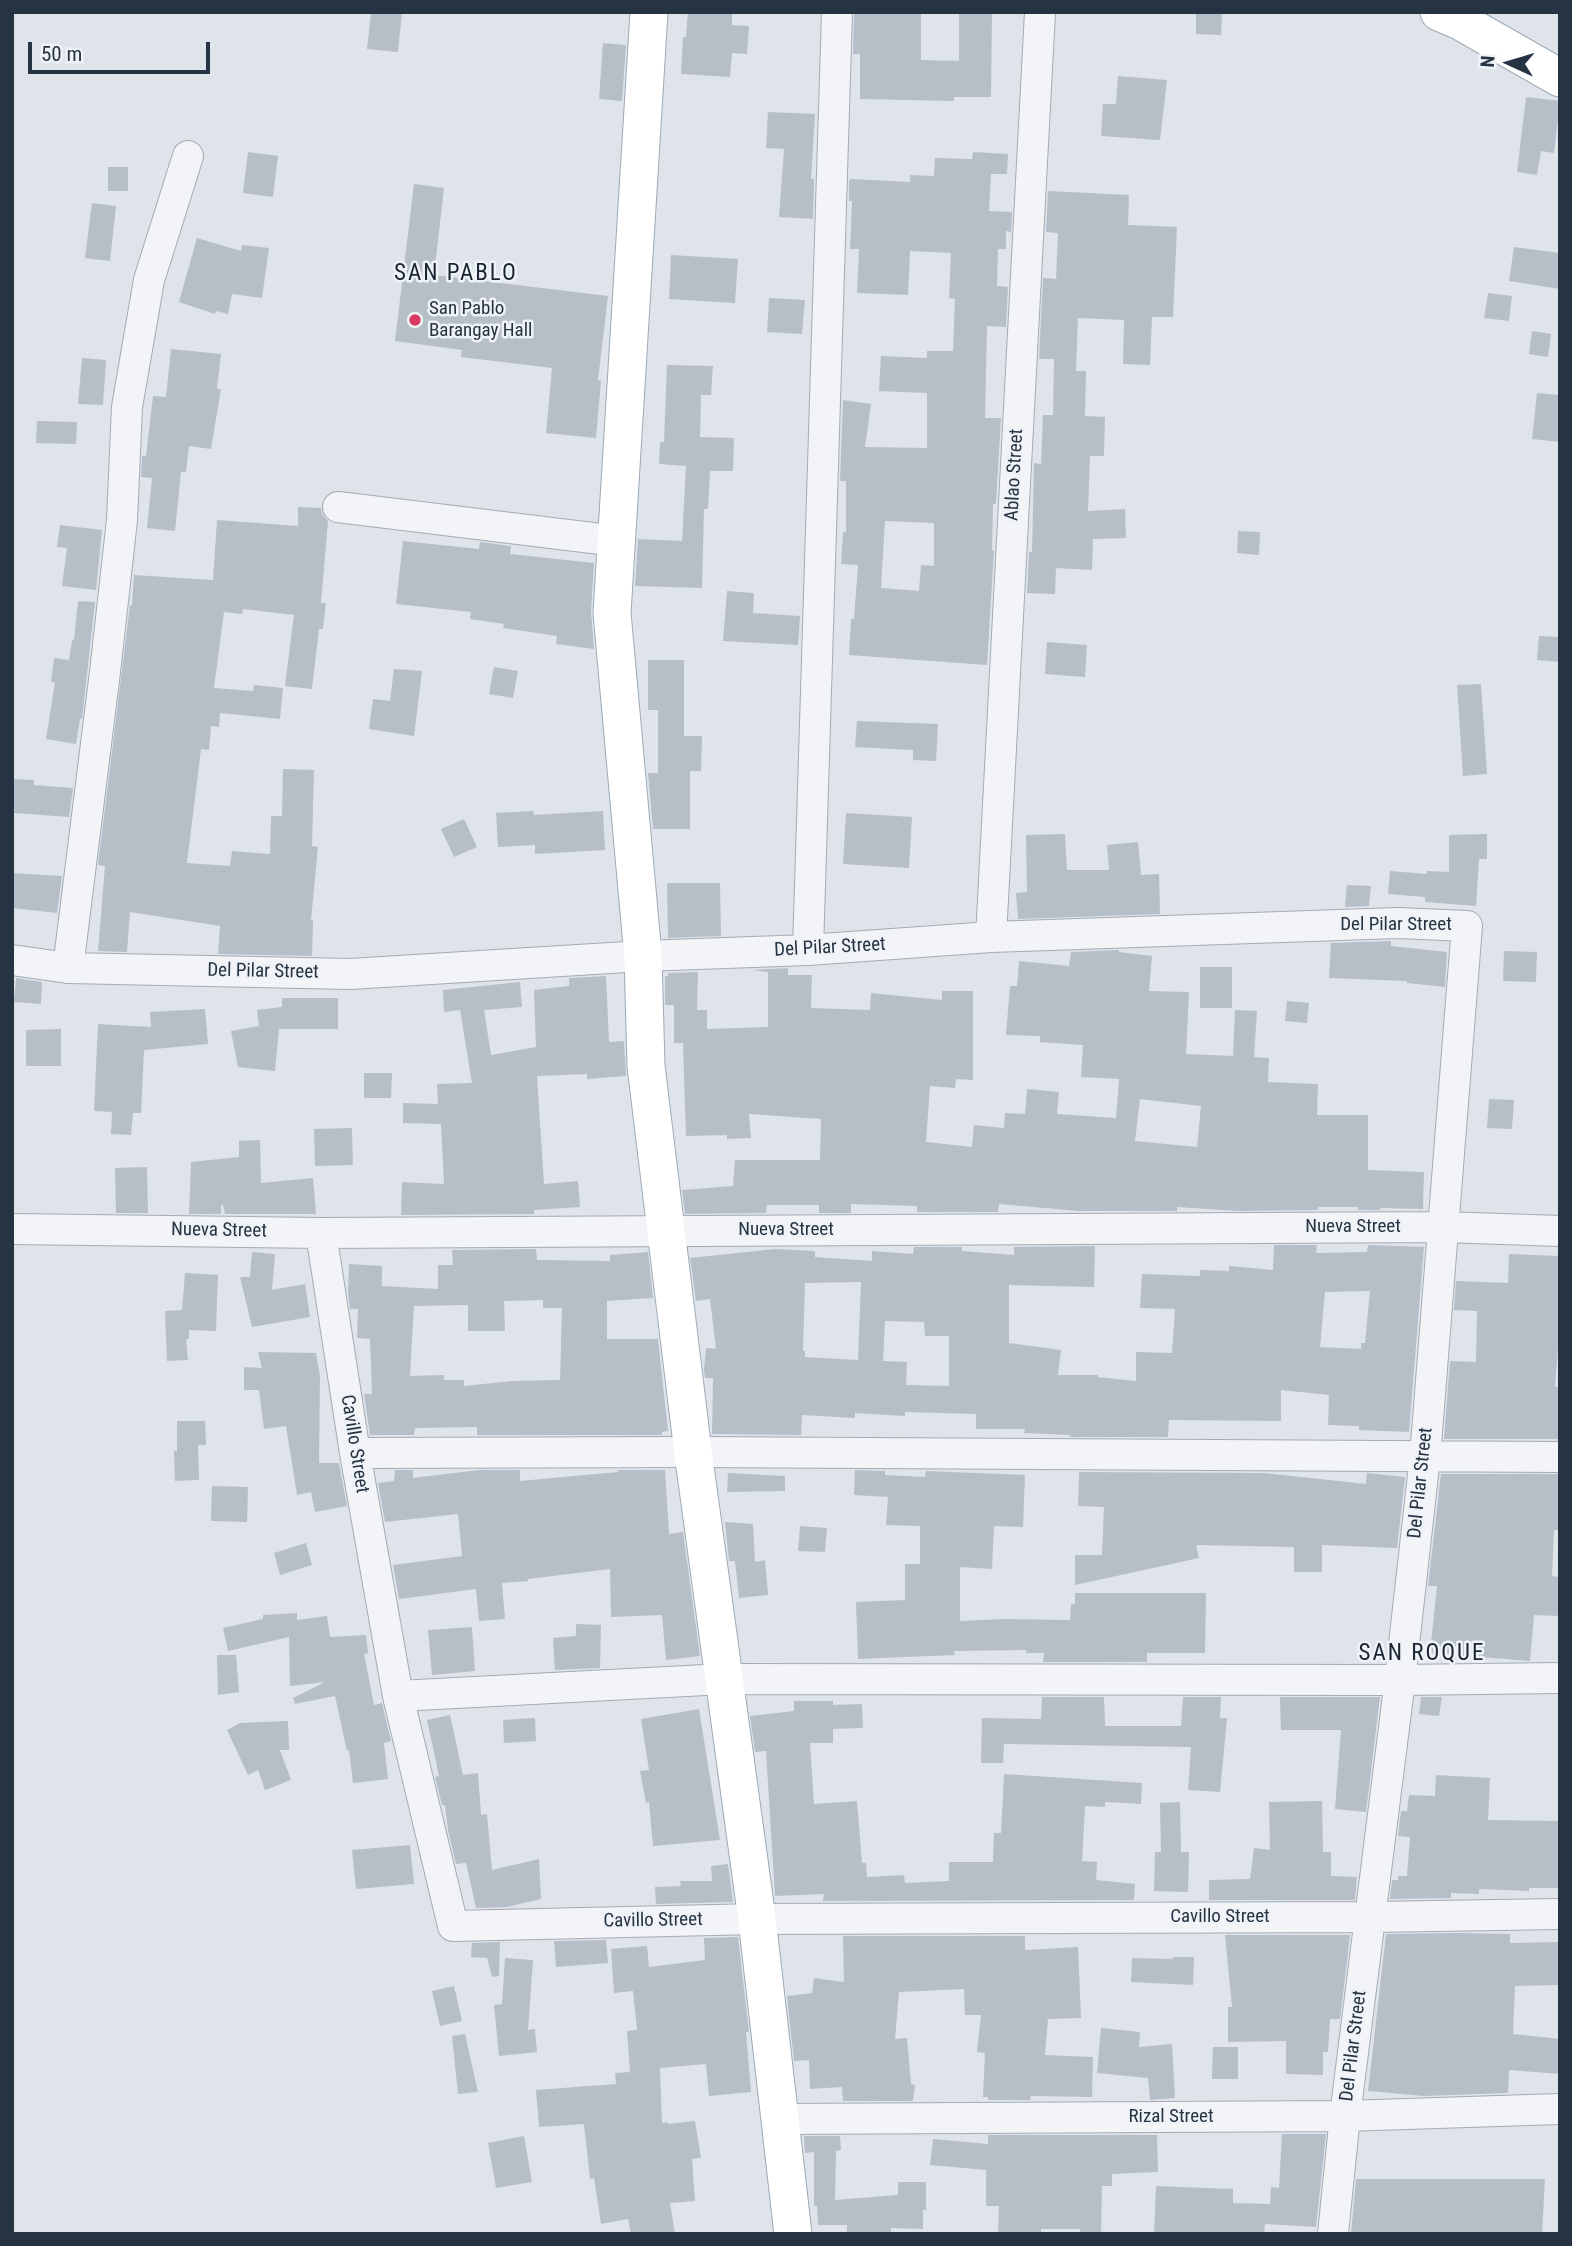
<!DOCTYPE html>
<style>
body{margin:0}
#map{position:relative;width:1572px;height:2246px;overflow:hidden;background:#dfe4ea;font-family:"Roboto Condensed",sans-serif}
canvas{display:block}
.frame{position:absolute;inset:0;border:14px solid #263342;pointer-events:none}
.north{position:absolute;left:1474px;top:28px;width:70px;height:70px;-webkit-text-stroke:5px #eff3f7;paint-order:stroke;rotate:274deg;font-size:19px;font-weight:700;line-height:28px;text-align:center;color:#263342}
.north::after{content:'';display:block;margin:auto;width:24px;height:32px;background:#263342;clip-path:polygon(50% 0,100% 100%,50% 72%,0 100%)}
.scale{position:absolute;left:28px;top:42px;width:182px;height:32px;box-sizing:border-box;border:4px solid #263342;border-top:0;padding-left:9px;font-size:21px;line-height:24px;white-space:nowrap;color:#263342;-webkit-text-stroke:5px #eff3f7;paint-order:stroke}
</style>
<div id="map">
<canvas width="1572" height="2246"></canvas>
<div class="frame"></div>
<div class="north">N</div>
<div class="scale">50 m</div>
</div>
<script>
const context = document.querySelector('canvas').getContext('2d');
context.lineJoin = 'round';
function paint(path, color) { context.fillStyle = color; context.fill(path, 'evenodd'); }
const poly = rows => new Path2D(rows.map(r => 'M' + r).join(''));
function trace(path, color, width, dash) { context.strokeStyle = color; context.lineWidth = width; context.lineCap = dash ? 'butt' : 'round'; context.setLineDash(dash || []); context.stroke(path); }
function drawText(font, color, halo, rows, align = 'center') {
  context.font = font + ' "Roboto Condensed",sans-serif'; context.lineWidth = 5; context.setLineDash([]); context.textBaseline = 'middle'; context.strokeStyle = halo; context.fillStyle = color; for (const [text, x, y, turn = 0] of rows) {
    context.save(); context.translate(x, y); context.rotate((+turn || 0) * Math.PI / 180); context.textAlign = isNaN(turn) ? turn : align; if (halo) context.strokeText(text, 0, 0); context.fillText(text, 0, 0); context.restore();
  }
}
paint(poly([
 [371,12,402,12,398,52,367,49],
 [688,12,732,12,732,25,749,26,747,54,732,53,730,77,681,74,683,37,686,37],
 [854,12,921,12,921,60,959,61,959,12,992,12,991,97,954,97,954,101,860,99,860,54,853,54],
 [1196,12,1222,12,1221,35,1196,34],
 [603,43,626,45,622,101,599,99],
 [1118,76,1167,80,1160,140,1101,136,1103,104,1116,104],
 [1526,97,1560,101,1554,153,1541,151,1537,175,1517,172],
 [768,112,815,114,811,179,814,179,813,219,779,217,784,149,766,148],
 [248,152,278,156,273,197,243,193],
 [973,152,1008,154,1007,174,991,174,989,211,1012,212,1011,232,1006,231,1006,249,998,249,997,286,1008,287,1006,327,987,326,985,418,1001,418,996,504,993,504,992,550,994,550,987,665,849,655,851,619,854,619,858,565,841,564,843,532,846,532,846,481,840,481,843,400,871,404,865,447,927,448,927,393,879,391,881,356,927,358,927,351,953,351,955,299,949,298,951,253,910,251,908,295,857,293,859,249,850,249,852,201,849,201,849,181,851,179,910,182,910,175,934,176,935,158,972,159],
 [885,521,934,523,934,566,921,565,919,591,881,588],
 [108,167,128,167,128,191,108,191],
 [414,184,444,188,434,275,608,296,598,380,601,381,596,438,546,433,552,368,461,357,462,350,395,341],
 [1048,191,1129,195,1128,225,1177,227,1173,317,1152,317,1150,365,1123,364,1124,320,1078,318,1076,371,1086,371,1085,416,1105,417,1104,456,1090,456,1088,511,1125,509,1126,538,1093,539,1092,570,1056,568,1055,594,1027,593,1029,552,1032,552,1034,463,1041,464,1043,415,1053,415,1054,359,1039,359,1043,278,1056,279,1058,233,1046,232],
 [92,203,116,206,110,261,85,258],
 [197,238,241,251,242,245,269,248,262,298,232,294,228,314,216,311,215,314,179,302],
 [1514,247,1560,253,1560,289,1509,281],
 [671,255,738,259,735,303,669,299],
 [1488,293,1512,296,1509,321,1484,318],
 [769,298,805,300,802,334,767,332],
 [1532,331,1551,334,1548,357,1529,354],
 [171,349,221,354,217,389,221,389,211,449,189,446,186,472,181,472,175,531,147,528,152,478,141,477,142,456,146,456,153,396,166,397],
 [82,358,106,360,103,405,78,404],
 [667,365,713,366,711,395,701,395,700,437,734,438,733,471,710,471,708,509,704,509,702,588,635,586,638,539,682,541,686,466,659,464,660,442,664,442],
 [1537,393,1560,395,1560,442,1532,439],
 [37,421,77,422,76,444,36,443],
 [298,507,321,508,322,514,328,521,321,603,326,603,323,629,319,629,312,689,285,686,294,615,243,609,242,614,224,612,214,688,253,691,254,685,283,688,280,719,220,713,219,727,211,726,209,750,201,749,187,863,230,866,232,851,270,854,271,816,282,816,283,769,314,770,312,846,318,847,311,920,313,920,312,956,218,954,220,926,130,912,127,952,98,951,105,866,98,865,130,605,132,605,134,575,213,580,217,520,298,526],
 [60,525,102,530,96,590,62,586,67,548,57,547],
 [1238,531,1260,532,1259,555,1237,553],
 [403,541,479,549,480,542,511,546,510,554,594,563,591,612,594,649,556,644,557,636,503,628,504,624,470,619,471,612,396,604],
 [727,591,754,593,753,613,800,616,798,645,723,641],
 [78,601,95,602,82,719,80,719,76,744,46,739,55,682,51,682,54,658,69,660,72,640,74,640],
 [1539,636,1560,637,1560,662,1537,660],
 [1047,642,1087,645,1085,677,1045,674],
 [648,660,684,660,684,736,702,736,701,771,690,771,690,829,653,829,648,773,658,773,658,710,648,710],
 [494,667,518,671,513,698,489,694],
 [394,669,422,671,414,736,369,729,373,699,390,701],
 [1481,684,1487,774,1463,776,1457,685],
 [857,721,938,724,936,761,913,760,913,750,855,747],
 [12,779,34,780,34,785,73,788,69,817,14,813,15,809,12,808],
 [533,811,534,815,603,811,605,850,535,854,535,845,498,847,496,813],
 [846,813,912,817,909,868,843,864],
 [464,819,477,847,454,857,441,829],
 [1065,834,1067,870,1109,870,1107,845,1138,842,1141,875,1159,874,1160,914,1018,919,1016,893,1027,892,1026,835],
 [1487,834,1487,859,1479,859,1476,906,1425,902,1425,897,1388,894,1390,871,1427,874,1427,871,1449,872,1449,835],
 [12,873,62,876,57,913,12,908],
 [667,883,720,883,721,936,668,938],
 [1347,885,1371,886,1369,906,1345,907],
 [1391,941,1391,946,1447,952,1445,987,1407,983,1407,981,1329,978,1331,943],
 [1119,950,1119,952,1152,956,1149,991,1189,992,1186,1054,1233,1056,1235,1010,1257,1011,1254,1057,1269,1058,1268,1082,1318,1084,1317,1115,1368,1115,1368,1170,1424,1172,1423,1209,1381,1208,1380,1210,1358,1210,1358,1207,1318,1207,1318,1210,1238,1211,1177,1207,1177,1211,1079,1211,999,1204,998,1212,917,1212,917,1206,851,1204,851,1213,819,1213,819,1205,767,1205,766,1213,685,1214,682,1190,733,1186,735,1160,820,1160,821,1119,749,1114,751,1138,727,1139,727,1135,686,1136,683,1043,674,1043,674,1005,665,1005,665,976,668,976,668,973,698,972,697,1010,707,1010,707,1029,768,1027,768,972,752,970,788,968,788,975,812,975,811,1008,870,1010,871,993,942,1000,942,991,973,991,973,1080,956,1079,955,1088,930,1086,926,1142,972,1147,974,1125,1004,1128,1005,1113,1025,1114,1027,1089,1059,1092,1057,1114,1116,1118,1119,1079,1081,1077,1083,1045,1040,1042,1040,1036,1006,1035,1010,986,1017,986,1019,961,1069,966,1071,952],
 [1140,1099,1201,1106,1197,1147,1135,1141],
 [1504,951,1537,952,1536,982,1503,981],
 [1200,967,1232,967,1232,1008,1200,1008],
 [606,976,609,1042,624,1041,626,1076,587,1079,587,1074,537,1076,544,1184,578,1181,580,1207,534,1210,534,1214,401,1215,402,1182,444,1184,441,1124,403,1123,403,1103,438,1104,437,1084,472,1083,460,1010,444,1012,443,990,520,982,522,1007,484,1010,491,1055,536,1047,534,990,569,986,569,978],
 [16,978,42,982,41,1004,14,1002],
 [282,998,338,998,338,1029,279,1029,275,1071,238,1067,231,1031,259,1026,257,1010,282,1007],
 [1287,1001,1309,1003,1307,1023,1285,1021],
 [205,1009,208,1044,144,1050,141,1113,133,1113,131,1135,111,1134,112,1112,94,1111,98,1024,151,1027,150,1012],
 [61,1029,61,1066,26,1066,26,1030],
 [364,1073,392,1073,391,1098,364,1098],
 [1489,1099,1514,1100,1512,1129,1487,1128],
 [352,1128,353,1165,315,1166,314,1129],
 [260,1140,261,1183,313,1178,316,1214,225,1214,223,1205,221,1205,221,1214,189,1214,191,1162,239,1157,239,1141],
 [147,1167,148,1213,116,1213,115,1168],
 [1274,1245,1317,1245,1316,1253,1367,1252,1368,1245,1424,1247,1409,1432,1359,1430,1359,1426,1328,1425,1329,1395,1281,1390,1281,1421,1169,1420,1168,1437,1070,1437,1070,1435,1024,1433,1025,1429,976,1429,976,1414,905,1412,905,1416,855,1413,855,1418,802,1415,801,1435,712,1434,713,1378,705,1378,704,1370,706,1348,716,1349,710,1299,696,1301,690,1258,775,1249,815,1251,815,1257,872,1261,872,1251,913,1254,914,1247,962,1247,962,1251,1014,1255,1014,1247,1095,1246,1094,1287,1009,1285,1009,1343,1061,1350,1058,1375,1098,1375,1098,1377,1136,1381,1136,1352,1172,1353,1175,1309,1140,1308,1142,1274,1200,1276,1200,1270,1229,1271,1229,1266,1273,1270],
 [861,1282,858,1360,805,1357,805,1351,803,1351,805,1283],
 [1370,1291,1365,1343,1361,1343,1361,1349,1320,1347,1325,1292],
 [885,1321,924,1322,925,1336,949,1336,949,1386,906,1385,907,1362,883,1361],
 [536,1249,537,1260,610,1261,610,1255,648,1252,653,1298,607,1301,607,1339,658,1339,668,1431,662,1432,662,1435,477,1435,477,1427,415,1428,414,1435,370,1435,364,1394,372,1394,370,1339,357,1338,358,1309,350,1309,348,1292,349,1264,382,1266,382,1286,438,1289,438,1265,453,1265,452,1250],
 [543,1300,543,1308,562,1308,560,1380,512,1381,464,1386,464,1380,444,1380,444,1375,410,1376,414,1306,468,1305,468,1331,505,1331,504,1301],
 [252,1252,275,1254,272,1290,305,1284,310,1317,252,1327,240,1277,250,1277],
 [1509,1254,1560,1256,1560,1322,1555,1387,1560,1387,1559,1439,1444,1439,1450,1361,1476,1362,1477,1311,1454,1310,1456,1281,1508,1283],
 [185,1273,218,1275,216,1331,189,1330,189,1339,186,1339,188,1360,167,1361,165,1311,182,1310],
 [258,1352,316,1353,320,1376,319,1463,339,1463,347,1506,315,1512,311,1492,297,1495,286,1426,264,1429,259,1390,244,1390,244,1367,262,1368],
 [177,1421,205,1421,206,1445,198,1445,199,1480,175,1481,174,1451,177,1451],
 [395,1470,413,1470,413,1478,479,1470,520,1470,520,1481,618,1472,618,1470,665,1470,669,1534,683,1532,700,1656,666,1660,662,1615,611,1617,610,1569,528,1579,528,1581,502,1583,505,1619,479,1621,476,1589,399,1599,393,1565,462,1556,458,1514,385,1522,378,1483,394,1481],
 [855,1470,885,1471,885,1475,925,1477,926,1471,1025,1475,1023,1527,994,1526,992,1569,960,1567,960,1621,1004,1619,1070,1620,1071,1604,1075,1604,1075,1593,1206,1593,1205,1653,1147,1653,1147,1662,1043,1662,1044,1653,1026,1653,1026,1650,954,1651,955,1655,858,1659,856,1602,905,1600,905,1564,920,1564,920,1526,886,1525,888,1497,854,1495],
 [1079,1472,1264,1473,1366,1484,1367,1473,1405,1477,1397,1548,1322,1545,1322,1572,1294,1572,1294,1547,1196,1545,1199,1558,1075,1585,1075,1555,1102,1555,1104,1507,1078,1506],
 [728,1473,785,1476,785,1491,727,1492],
 [1441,1474,1560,1474,1560,1530,1554,1530,1552,1576,1560,1577,1560,1616,1534,1615,1530,1661,1430,1653,1437,1586,1428,1586],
 [212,1486,248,1487,247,1522,211,1521],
 [725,1522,753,1524,755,1562,765,1560,768,1595,739,1598,735,1561,729,1561],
 [800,1526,827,1528,825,1552,798,1551],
 [306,1543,312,1565,280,1575,274,1553],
 [297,1613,297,1620,327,1616,330,1637,366,1635,368,1653,364,1654,374,1705,382,1703,391,1741,384,1743,388,1779,353,1783,349,1750,347,1751,335,1696,295,1704,293,1698,325,1682,290,1686,289,1637,228,1651,223,1628,263,1619,263,1615],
 [576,1624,601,1625,600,1668,555,1670,553,1638,576,1636],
 [472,1627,475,1671,432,1675,428,1630],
 [217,1655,236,1655,239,1692,218,1695],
 [1042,1697,1104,1697,1105,1726,1181,1726,1183,1697,1221,1697,1220,1718,1227,1718,1220,1792,1188,1790,1191,1747,1004,1744,1003,1763,981,1763,982,1718,1041,1719],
 [1280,1697,1380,1697,1366,1812,1335,1809,1341,1730,1281,1730],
 [1421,1697,1442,1697,1439,1716,1419,1714],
 [794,1701,833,1701,833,1705,862,1704,863,1728,833,1729,833,1743,810,1743,814,1804,857,1801,862,1863,866,1863,867,1877,904,1875,905,1883,949,1881,949,1862,993,1862,994,1833,1001,1833,1004,1774,1142,1783,1141,1804,1105,1802,1105,1807,1085,1806,1082,1861,1097,1862,1096,1880,1135,1884,1134,1900,823,1901,824,1894,775,1896,766,1751,755,1752,750,1716,794,1711],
 [699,1709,720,1840,653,1846,649,1802,646,1803,640,1771,649,1770,641,1719],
 [450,1715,463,1775,478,1773,481,1815,487,1814,492,1870,539,1859,541,1899,507,1907,476,1908,466,1863,456,1864,448,1830,445,1805,442,1805,435,1777,439,1776,427,1720],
 [535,1718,536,1741,504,1743,503,1720],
 [288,1721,289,1750,280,1750,291,1780,265,1790,258,1770,248,1775,227,1730,240,1723],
 [1436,1775,1490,1778,1488,1820,1560,1821,1560,1888,1529,1888,1529,1891,1479,1889,1479,1894,1451,1893,1451,1898,1390,1899,1392,1880,1398,1880,1398,1876,1407,1876,1410,1837,1398,1836,1401,1811,1407,1811,1409,1795,1435,1796],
 [1322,1801,1323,1852,1331,1852,1331,1876,1357,1877,1355,1900,1209,1900,1209,1880,1250,1879,1254,1848,1270,1850,1269,1802],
 [1180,1802,1181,1852,1189,1852,1188,1892,1154,1891,1155,1852,1161,1852,1160,1803],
 [410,1845,414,1884,356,1889,352,1850],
 [728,1864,733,1902,656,1904,655,1887,681,1886,680,1881,712,1881,711,1866],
 [1455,1933,1510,1934,1510,1943,1558,1942,1559,1985,1515,1986,1513,2034,1560,2039,1560,2074,1509,2070,1508,2093,1424,2096,1368,2091,1386,1934],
 [1225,1935,1350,1935,1340,2019,1330,2019,1328,2052,1323,2052,1323,2075,1286,2074,1286,2041,1228,2042,1228,2007,1232,2007],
 [843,1936,1025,1936,1025,1950,1078,1947,1081,2018,1048,2019,1045,2055,1093,2057,1092,2097,1031,2096,1030,2100,988,2100,988,2097,983,2097,985,2053,977,2052,981,2015,965,2015,964,1989,899,1992,895,2039,907,2038,911,2084,915,2085,913,2101,843,2101,842,2087,810,2089,809,2060,794,2061,787,1996,812,1993,814,1978,844,1982],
 [738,1937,749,2032,746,2032,751,2092,709,2096,706,2064,660,2068,662,2123,668,2122,668,2124,695,2121,701,2158,692,2159,695,2201,670,2203,675,2234,631,2234,628,2219,601,2224,594,2178,590,2179,584,2124,539,2127,536,2090,616,2084,615,2073,630,2072,627,2031,637,2030,633,1991,614,1993,611,1949,647,1946,649,1967,705,1960,704,1938],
 [606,1940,608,1963,556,1967,554,1941],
 [500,1942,499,1976,492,1977,487,1958,471,1957,472,1943],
 [1173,1957,1194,1957,1193,1985,1131,1982,1132,1958,1173,1959],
 [505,1958,533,1960,528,2030,535,2029,537,2052,499,2056,494,2005,502,2004],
 [454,1986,462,2021,440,2026,432,1991],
 [1101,2028,1140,2032,1139,2047,1172,2044,1175,2098,1150,2100,1148,2078,1097,2073],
 [465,2034,478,2092,458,2094,452,2036],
 [1213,2047,1238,2047,1238,2079,1212,2079],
 [1282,2134,1326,2134,1316,2227,1265,2224,1264,2234,1154,2234,1156,2186,1233,2189,1233,2203,1270,2204,1271,2187,1279,2188],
 [988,2135,1157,2135,1158,2172,1112,2174,1112,2186,1102,2186,1101,2234,1080,2234,1080,2229,1041,2229,1041,2234,998,2234,999,2206,986,2206,986,2170,930,2165,933,2139,988,2144],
 [524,2136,532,2182,496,2188,488,2143],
 [804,2136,840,2136,841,2150,836,2151,835,2200,898,2195,898,2182,926,2182,926,2210,923,2210,923,2229,891,2228,891,2234,847,2234,847,2225,818,2225,817,2206,814,2206,814,2152,805,2153],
 [1356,2179,1545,2179,1542,2234,1351,2234]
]), '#b6bec7');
const minor = poly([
 [338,507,617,541],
 [991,937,1040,12],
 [808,950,837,12],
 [12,960,68,968,350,974,643,956,808,950,991,937,1398,923,1467,926,1425,1457,1400,1680,1345,2116,1333,2234],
 [68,968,105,672,122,520,127,407,149,280,188,156],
 [12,1229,321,1233,1444,1227,1560,1231],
 [321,1233,355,1453,398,1696,453,1926,757,1919,1370,1917,1560,1914],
 [355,1453,693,1452,1560,1457],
 [398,1696,725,1679,1400,1680,1560,1678],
 [781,2119,1345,2116,1560,2109]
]);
const major = poly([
 [649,12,612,613,643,956,646,1066,693,1452,757,1919,793,2234],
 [1439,12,1460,21,1560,78]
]);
trace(minor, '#a4abb4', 32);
trace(major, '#9daab6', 39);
trace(minor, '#f2f4f7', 30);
trace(major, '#fff', 37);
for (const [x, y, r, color] of [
 [415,320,7,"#da3962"]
]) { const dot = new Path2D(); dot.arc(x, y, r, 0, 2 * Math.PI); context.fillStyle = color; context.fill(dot); trace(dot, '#eff3f7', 2.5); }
drawText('19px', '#263342', '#eff3f7', [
 ["San Pablo",429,309],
 ["Barangay Hall",429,331]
], 'left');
drawText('19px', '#263342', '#eff3f7', [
 ["Ablao Street",1015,475,-87],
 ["Del Pilar Street",1396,925],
 ["Del Pilar Street",830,948,-3],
 ["Del Pilar Street",263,972,1],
 ["Nueva Street",1353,1227],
 ["Nueva Street",786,1230],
 ["Nueva Street",219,1231,1],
 ["Cavillo Street",354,1444,81],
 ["Del Pilar Street",1421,1483,-84],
 ["Cavillo Street",1220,1917],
 ["Cavillo Street",653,1921,-1],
 ["Del Pilar Street",1354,2046,-83],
 ["Rizal Street",1171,2117]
]);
context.letterSpacing = '2px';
drawText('23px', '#192433', '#eff3f7', [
 ["SAN PABLO",456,274],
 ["SAN ROQUE",1422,1654]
]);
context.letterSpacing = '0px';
</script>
